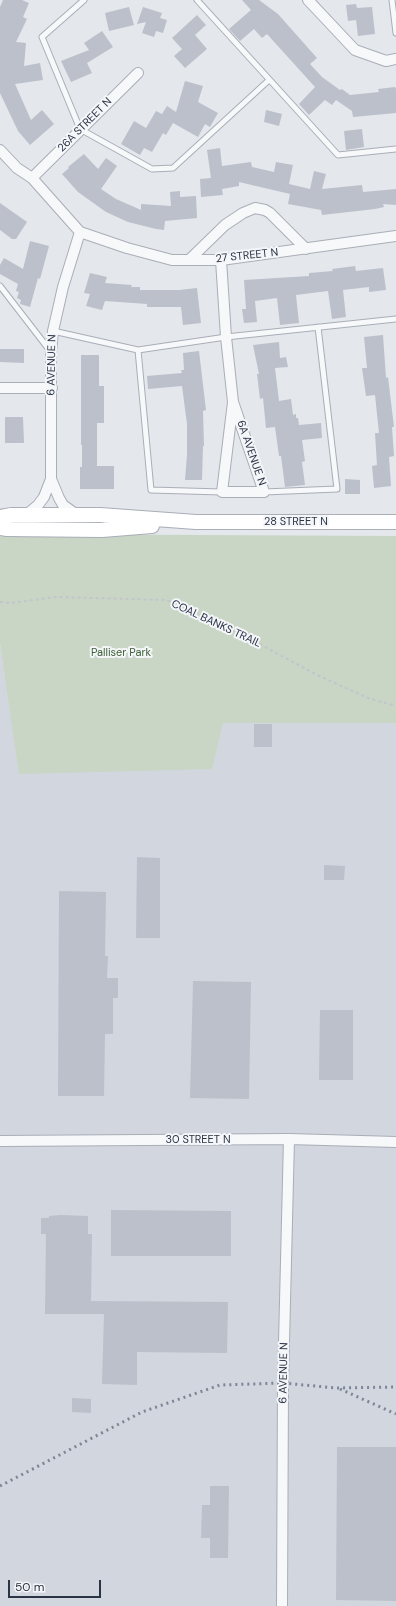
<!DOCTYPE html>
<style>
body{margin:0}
#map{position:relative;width:396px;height:1606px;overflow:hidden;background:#e4e7ec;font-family:"DM Sans",sans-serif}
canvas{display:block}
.scale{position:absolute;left:8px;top:1580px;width:93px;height:18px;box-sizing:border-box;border:2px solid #2b3445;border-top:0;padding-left:5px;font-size:12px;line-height:14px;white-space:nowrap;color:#2b3445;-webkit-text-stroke:3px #f4f6f9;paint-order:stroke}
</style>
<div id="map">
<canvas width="396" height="1606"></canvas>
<div class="scale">50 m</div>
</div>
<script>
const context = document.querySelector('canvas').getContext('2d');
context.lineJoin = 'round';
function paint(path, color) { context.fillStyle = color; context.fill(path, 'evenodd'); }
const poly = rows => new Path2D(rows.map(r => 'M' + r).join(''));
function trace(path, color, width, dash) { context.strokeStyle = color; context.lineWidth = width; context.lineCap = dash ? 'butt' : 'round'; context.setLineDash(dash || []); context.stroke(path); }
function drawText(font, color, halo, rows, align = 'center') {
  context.font = font + ' "DM Sans",sans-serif'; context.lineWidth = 4; context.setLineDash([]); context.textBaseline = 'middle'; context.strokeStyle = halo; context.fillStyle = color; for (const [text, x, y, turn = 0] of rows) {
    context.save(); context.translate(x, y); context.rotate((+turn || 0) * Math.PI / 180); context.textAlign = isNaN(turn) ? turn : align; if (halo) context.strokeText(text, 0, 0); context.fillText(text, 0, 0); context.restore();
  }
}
paint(poly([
 [0,644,20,774,222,723,396,723,396,1606,0,1606]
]), '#d2d6de');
paint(poly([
 [0,534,396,536,396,723,223,723,212,769,19,774,0,644]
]), '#c9d6c5');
paint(poly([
 [3,0,22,0,29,3,23,17,27,19,16,42,26,43,24,66,40,63,43,80,15,84,31,120,42,110,54,124,30,145,18,131,0,93,0,7],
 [242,0,259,0,278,14,317,58,310,64,322,77,340,90,342,89,350,95,379,92,378,89,395,87,396,89,396,113,353,117,352,111,336,100,332,105,325,100,309,115,299,104,315,87,267,34,262,38,254,29,240,41,229,29,251,10],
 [356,4,357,8,372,7,375,34,358,36,356,20,348,21,346,5],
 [129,7,134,25,109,31,105,13],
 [143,7,162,13,160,18,167,20,163,33,156,31,154,37,142,33,146,22,137,24],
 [197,15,206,25,195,35,207,49,185,68,174,56,182,49,172,38],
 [102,31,113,47,87,63,92,73,71,82,61,61,89,50,84,43],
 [185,81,203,86,198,102,218,113,210,127,205,124,198,137,173,123,166,135,163,133,152,152,144,148,140,155,121,144,134,121,146,128,156,111,162,114,167,106,176,112],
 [266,110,282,114,279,126,264,122],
 [362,129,364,147,346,150,344,131],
 [220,148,222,166,251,162,252,167,274,172,276,162,293,165,289,184,310,189,314,171,326,174,322,189,362,185,363,192,396,189,396,205,383,204,384,207,375,209,322,215,321,210,288,204,290,194,239,182,239,186,222,189,223,195,201,197,200,179,211,178,207,150],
 [84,154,98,169,106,158,117,166,101,189,116,199,141,210,141,204,171,206,170,192,180,191,180,197,196,196,197,218,165,221,164,230,156,229,128,222,106,212,78,192,62,174,69,168,68,167],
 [0,203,27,222,16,239,12,239,0,230],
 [30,241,49,246,40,279,38,278,30,307,20,304,21,300,17,298,19,292,16,291,18,284,0,274,0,265,4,258,23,269],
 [355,266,356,271,383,268,386,290,369,292,369,287,343,290,346,317,332,319,328,291,296,295,299,323,280,325,277,298,255,301,257,322,244,323,242,309,246,309,244,280,309,276,309,273,333,271,332,269],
 [90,273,107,277,105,283,132,285,131,287,140,287,140,290,179,290,197,288,201,323,183,325,181,307,147,307,147,304,105,301,102,310,86,306,90,294,84,293],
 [383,335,386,378,388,377,394,427,392,427,394,456,389,457,391,486,374,488,372,466,377,465,375,433,379,433,375,395,366,396,362,368,367,368,364,337],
 [279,342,280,358,286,357,288,367,275,368,279,401,291,399,293,415,296,414,296,418,298,418,299,425,321,423,322,438,302,440,305,461,302,462,305,485,285,487,281,456,279,456,275,427,266,428,263,398,260,399,257,374,259,374,253,345],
 [0,349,24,349,24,363,0,362],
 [199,351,206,410,203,411,204,446,203,446,202,480,185,480,187,455,187,424,182,386,148,389,147,376,182,373,181,370,184,370,183,353],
 [81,355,99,355,99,386,104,386,104,423,97,423,97,466,114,466,114,489,80,489,80,467,82,467,82,445,81,445],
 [5,417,23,417,24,443,5,443],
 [345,479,360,480,360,494,345,494],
 [254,724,272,724,272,747,254,747],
 [137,857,160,858,160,938,136,938],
 [324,865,345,866,344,880,324,880],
 [59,891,106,892,105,956,108,956,107,978,118,978,118,998,113,998,113,1034,105,1034,104,1096,58,1096],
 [193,981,251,982,249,1099,190,1098],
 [320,1010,353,1010,353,1080,319,1080],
 [111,1210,231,1211,231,1256,111,1256],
 [60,1215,88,1216,88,1234,92,1234,91,1301,228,1302,227,1353,137,1352,137,1385,102,1384,104,1314,45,1314,46,1234,41,1234,41,1218,49,1218,49,1216],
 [72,1398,91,1399,91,1413,72,1412],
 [337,1447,396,1447,396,1601,336,1600],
 [210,1486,229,1486,228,1558,210,1558,210,1538,201,1538,202,1505,210,1505]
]), '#bbc0ca');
const lane = poly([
 [84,0,42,37,80,129,152,169,173,168,269,80],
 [197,0,338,155,396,149],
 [392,0,396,33],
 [0,286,51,352],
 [53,331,138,350],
 [222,492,151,490,138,350,226,337,396,319],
 [264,492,337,489,318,327]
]);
const street = poly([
 [308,0,355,50,386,61,396,59],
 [0,150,17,168,32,178,80,232],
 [32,178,138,73],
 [80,232,127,248,172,260,221,260,396,236],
 [189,260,225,225,243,213,255,208,265,210,270,213,306,249],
 [221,260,226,337,233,402,264,492,222,492,233,402],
 [0,388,52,388],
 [51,479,59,498,63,505,77,515],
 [26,515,38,505,44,497,51,479,51,352,53,331,63,287,80,232],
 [0,1141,289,1139,396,1142],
 [282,1606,283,1383,289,1139]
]);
const secondary = poly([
 [0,517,11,515,100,515,196,522,396,522],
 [0,528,7,529,102,530,152,526]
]);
trace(lane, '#a9aeb7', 7);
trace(street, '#a9aeb7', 12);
trace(secondary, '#a9aeb7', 16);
trace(poly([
 [0,602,11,603,56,597,164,600,178,603,254,641,317,675,368,698,396,706]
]), '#c2c5cb', 2, [3, 3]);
trace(lane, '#f7f8fa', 5);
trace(street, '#f7f8fa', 10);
trace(secondary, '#fff', 14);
trace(poly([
 [340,1389,396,1414],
 [0,1486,142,1412,220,1385,283,1383,336,1388,396,1387]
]), '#7d8696', 3, [2, 4]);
drawText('11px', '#2b3445', '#f4f6f9', [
 ["26A STREET N",85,125,-45],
 ["27 STREET N",247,256,-6],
 ["6 AVENUE N",52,365,-89],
 ["6A AVENUE N",251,453,71],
 ["28 STREET N",296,522],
 ["COAL BANKS TRAIL",216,624,25],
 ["30 STREET N",198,1140],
 ["6 AVENUE N",284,1373,-89]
]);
drawText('11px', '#3f6138', '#f4f6f9', [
 ["Palliser Park",121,653]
]);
</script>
